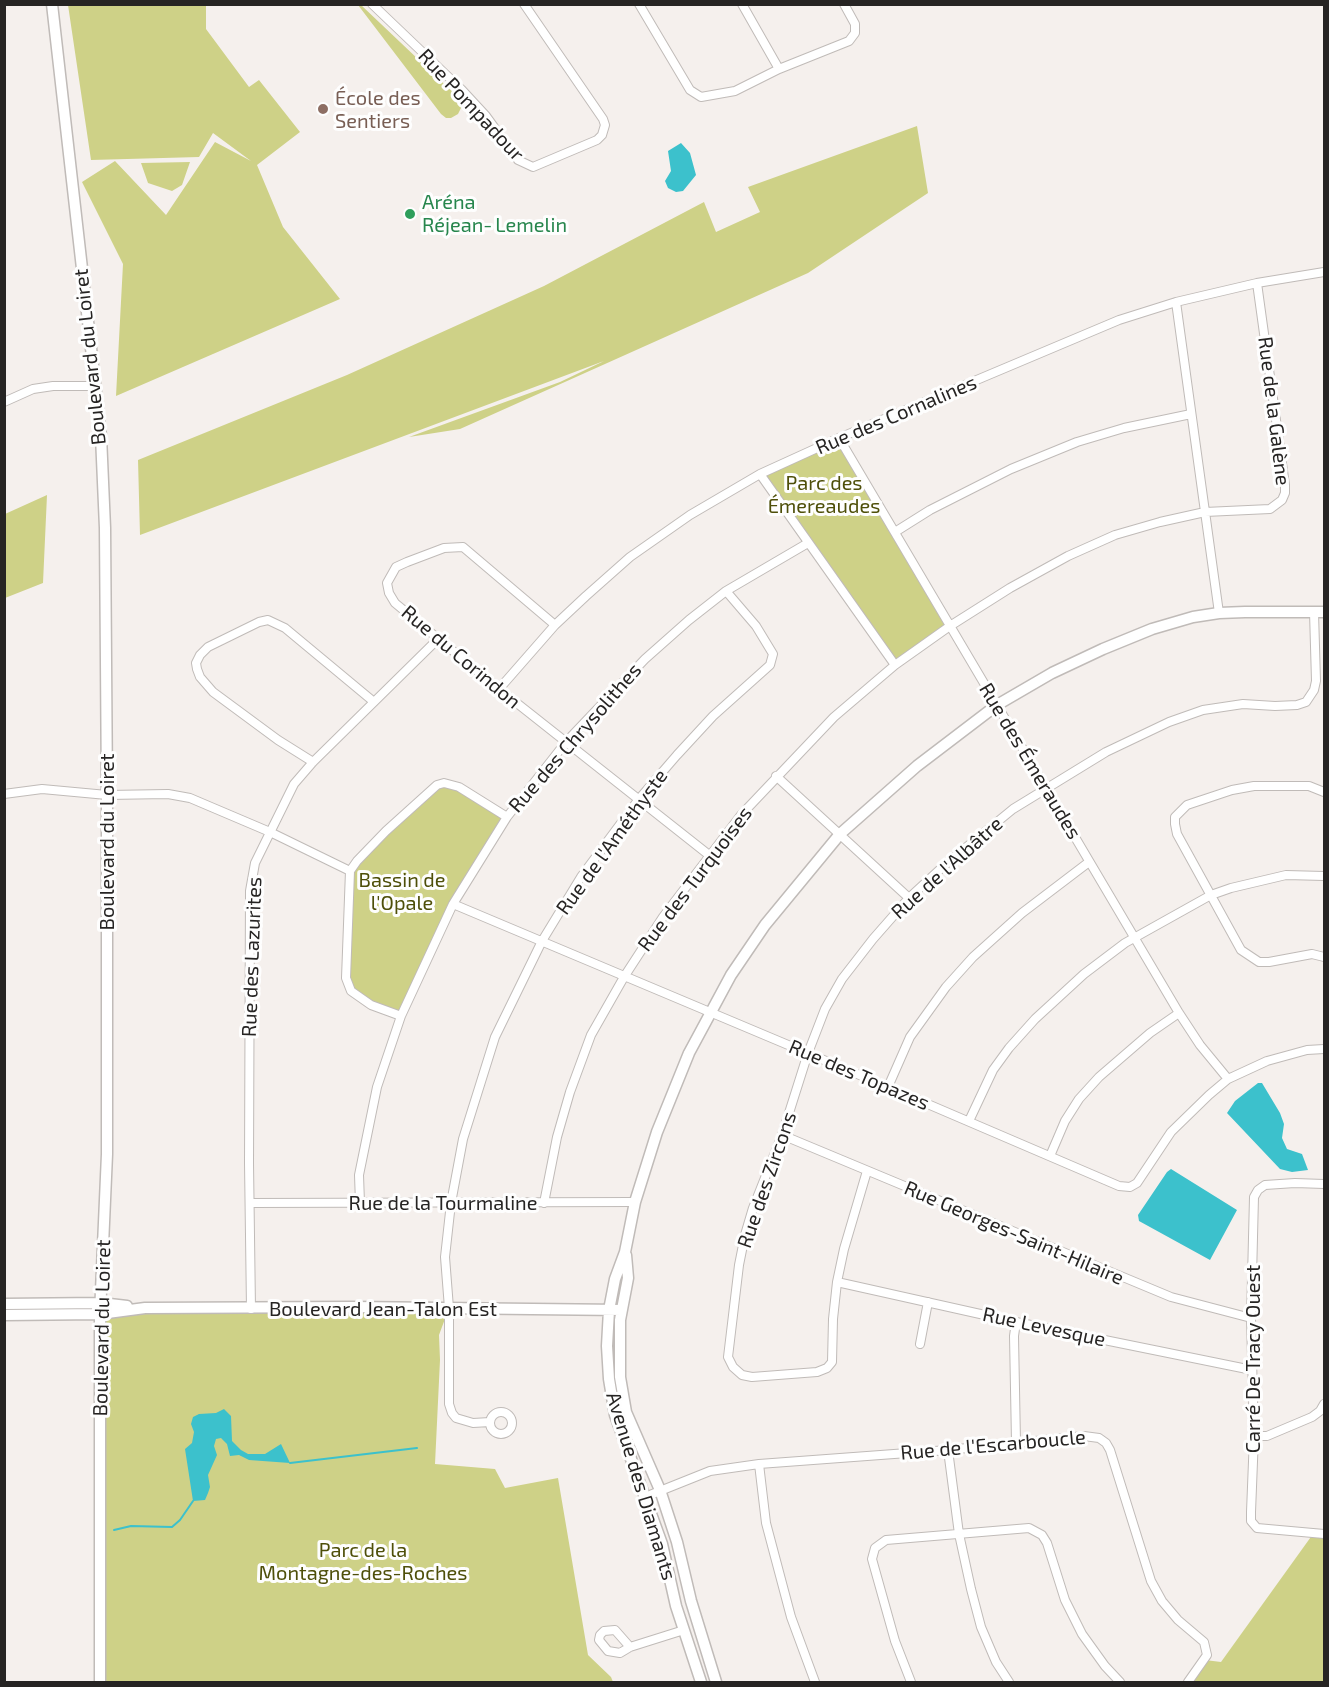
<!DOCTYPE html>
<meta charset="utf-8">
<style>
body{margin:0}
#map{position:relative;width:1329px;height:1687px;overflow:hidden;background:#f5f0ed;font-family:"Exo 2",sans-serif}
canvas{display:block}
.frame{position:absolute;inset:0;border:6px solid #262423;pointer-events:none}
</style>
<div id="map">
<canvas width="1329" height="1687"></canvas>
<div class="frame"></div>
</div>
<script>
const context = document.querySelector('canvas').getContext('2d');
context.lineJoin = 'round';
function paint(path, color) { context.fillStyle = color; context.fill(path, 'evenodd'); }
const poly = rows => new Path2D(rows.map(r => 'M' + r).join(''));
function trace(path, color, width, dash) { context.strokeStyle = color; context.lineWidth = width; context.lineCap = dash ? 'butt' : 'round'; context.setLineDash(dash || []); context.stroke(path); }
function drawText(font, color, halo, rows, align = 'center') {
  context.font = font + ' "Exo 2",sans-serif'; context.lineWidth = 6; context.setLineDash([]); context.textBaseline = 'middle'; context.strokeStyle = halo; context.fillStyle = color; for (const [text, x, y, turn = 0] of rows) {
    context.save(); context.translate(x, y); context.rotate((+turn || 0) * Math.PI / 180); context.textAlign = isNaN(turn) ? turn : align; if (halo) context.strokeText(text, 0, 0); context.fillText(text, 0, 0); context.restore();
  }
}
paint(poly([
 [68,5,206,5,206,29,249,87,259,80,300,132,257,165,283,227,340,299,116,396,123,264,82,182,115,161,166,215,215,142,251,161,213,133,199,157,91,160],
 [358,5,361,5,459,98,462,106,458,114,451,118,446,118,441,114],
 [917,126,928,193,808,273,460,429,409,437,560,382,604,361,140,535,138,460,347,375,544,286,704,202,716,232,760,212,748,187],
 [190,162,182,185,172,191,148,183,141,163],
 [839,438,950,626,895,665,760,474],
 [47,495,43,583,5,598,5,514],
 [444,783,507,817,453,904,401,1016,351,991,346,978,350,871,357,861],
 [449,1308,439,1335,440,1360,435,1464,495,1469,505,1488,558,1478,588,1655,611,1677,613,1682,100,1682,100,1314],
 [1313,1534,1324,1534,1324,1682,1188,1682,1205,1660,1221,1662]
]), '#ced187');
paint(poly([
 [681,143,690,153,696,175,683,191,676,192,668,188,665,181,671,171,668,151],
 [1258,1083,1262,1083,1280,1113,1284,1124,1282,1138,1287,1149,1302,1154,1308,1170,1292,1172,1280,1169,1227,1113,1235,1101],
 [1171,1169,1237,1210,1210,1260,1139,1221,1138,1215,1167,1172],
 [224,1409,231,1416,232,1441,241,1450,248,1454,265,1454,281,1444,290,1463,249,1460,239,1455,230,1456,227,1444,221,1438,216,1439,214,1446,217,1455,208,1475,210,1487,208,1493,205,1500,193,1501,185,1449,192,1443,194,1432,191,1424,193,1417,199,1414,216,1413]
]), '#3cc1cc');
trace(poly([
 [290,1463,417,1448],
 [114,1530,131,1526,172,1527,180,1520,193,1501]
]), '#3cc1cc', 2);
const street = poly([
 [372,4,461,89,486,116,518,160,533,167,597,140,602,135,605,125,603,119,524,4],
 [639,4,690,90,701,97,735,91,779,69,849,41,855,33,855,24,844,4],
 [742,4,779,69],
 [1176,302,1219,613],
 [4,402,33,389,53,386,93,386],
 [839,438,1179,1013,1200,1045,1228,1079],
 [760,474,895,665],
 [895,532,930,510,1011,469,1077,442,1124,428,1191,414],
 [555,625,463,547,444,548,407,562,396,567,387,583,389,593,395,603,499,689,709,855],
 [499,689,555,625,586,596,630,557,690,515,760,474,839,438,1119,320,1176,302,1257,283,1324,272],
 [313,762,278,740,213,692,200,677,197,669,196,663,200,655,208,647,259,622,268,620,285,628,374,702],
 [776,776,909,898],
 [1324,792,1309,786,1254,786,1232,790,1187,805,1175,817,1175,824,1177,834,1241,950,1259,962,1269,962,1312,954,1324,957],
 [4,794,42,789,107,795,168,794,190,798,270,832,350,871],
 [453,904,888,1087,1119,1186,1130,1187,1137,1183,1171,1132,1209,1095,1228,1079,1267,1061,1307,1050,1324,1049],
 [401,1016,371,1005,351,991,346,978,350,871,357,861,386,831,437,785,444,783,459,787,507,817],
 [888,1087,910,1037,946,987,973,957,1022,913,1089,862],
 [969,1121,993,1070,1009,1048,1035,1019,1084,974,1125,943,1211,895,1231,888,1286,875,1324,876],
 [782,1135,1171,1297,1251,1318],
 [1050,1156,1065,1121,1079,1099,1099,1077,1150,1033,1179,1013],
 [867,1171,844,1249,837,1282,833,1319,832,1362,827,1368,817,1372,752,1377,742,1375,733,1367,728,1357,739,1265,745,1235,753,1208,782,1135,808,1053,825,1009,842,979,873,939,909,898,947,863,1013,809,1106,752,1169,722,1203,710,1243,704,1275,706,1297,705,1306,702,1314,690,1316,681,1314,612],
 [1324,1184,1295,1183,1265,1185,1258,1190,1254,1197,1251,1318,1254,1436,1251,1512,1251,1521,1257,1528,1324,1534],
 [250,1203,635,1202],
 [360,1203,359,1175,377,1087,401,1016,453,904,507,817,566,742,645,659,689,620,726,591,808,543],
 [544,1203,557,1137,570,1092,591,1035,624,977,663,917,741,815,834,717,895,665,950,626,1010,588,1068,556,1115,535,1160,522,1205,512,1270,509,1282,500,1285,493,1285,485,1257,283],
 [837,1282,1016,1322,1252,1370],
 [251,1309,249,1163,250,891,255,863,294,784,313,762,439,638],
 [1016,1322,1014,1336,1016,1442],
 [920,1344,928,1302],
 '490 1423a11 11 0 1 1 22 0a11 11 0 1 1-22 0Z',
 [490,1422,473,1423,456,1418,452,1413,449,1404,449,1308,445,1257,451,1203,463,1139,495,1037,542,941,581,877,639,799,677,755,713,716,770,665,773,654,756,626,726,591],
 [1254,1436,1267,1436,1312,1417,1320,1411,1324,1404],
 [948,1450,959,1534,971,1589,981,1627,996,1662,1009,1682],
 [759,1464,766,1523,791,1617,815,1682],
 [645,1497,710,1471,759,1464,948,1450,1084,1436,1099,1438,1106,1443,1110,1450,1151,1581,1162,1601,1178,1620,1204,1642,1207,1655,1188,1682],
 [630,1647,615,1630,604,1631,600,1635,599,1640,608,1651,620,1653,630,1647,684,1630],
 [911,1682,895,1641,872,1559,875,1548,886,1540,1029,1528,1042,1535,1047,1543,1065,1600,1082,1634,1105,1666,1120,1682]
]);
const secondary = poly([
 [52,4,101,436,105,528,107,795,107,1154,100,1314,100,1682],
 [626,1255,628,1278,620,1320,620,1377,626,1412,660,1490,677,1542,691,1601,716,1682],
 [4,1304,101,1303,127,1306],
 [4,1315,100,1314,145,1308,352,1307,622,1310],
 [701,1682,676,1606,662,1544,615,1415,609,1379,607,1346,609,1310,615,1279,625,1252,635,1202,657,1132,689,1053,731,975,765,925,840,834,917,766,997,705,1052,673,1103,649,1152,629,1193,617,1219,613,1245,612,1324,612]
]);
trace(street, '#c0bbb8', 10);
trace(secondary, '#c0bbb8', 13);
trace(street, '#fff', 8);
trace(secondary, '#fff', 10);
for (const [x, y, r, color] of [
 [323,109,6,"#8d6e63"],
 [410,214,6,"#2e9e5b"]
]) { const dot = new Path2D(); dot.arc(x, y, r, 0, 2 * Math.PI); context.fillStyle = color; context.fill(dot); trace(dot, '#fefefe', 2); }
drawText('20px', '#785e54', '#fefefe', [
 ["École des",335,98],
 ["Sentiers",335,121]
], 'left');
drawText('20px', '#262423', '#fefefe', [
 ["Rue Pompadour",471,105,47],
 ["Boulevard du Loiret",90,357,-96],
 ["Rue de la Galène",1274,411,83],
 ["Rue des Cornalines",896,415,-23],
 ["Rue du Corindon",461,657,40],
 ["Rue des Chrysolithes",575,738,-49],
 ["Rue des Émeraudes",1030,761,59],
 ["Boulevard du Loiret",107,842,-90],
 ["Rue de l'Améthyste",612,842,-54],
 ["Rue de l'Albâtre",947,868,-42],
 ["Rue des Turquoises",695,879,-53],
 ["Rue des Lazurites",252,957,-88],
 ["Rue des Topazes",859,1075,23],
 ["Rue des Zircons",767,1180,-71],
 ["Rue de la Tourmaline",443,1203],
 ["Rue Georges-Saint-Hilaire",1014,1233,23],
 ["Boulevard Jean-Talon Est",383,1309],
 ["Rue Levesque",1044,1327,12],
 ["Boulevard du Loiret",102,1328,-89],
 ["Carré De Tracy Ouest",1253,1359,-90],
 ["Rue de l'Escarboucle",993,1445,-5],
 ["Avenue des Diamants",641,1486,73]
]);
drawText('20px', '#27864d', '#fefefe', [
 ["Aréna",422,202],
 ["Réjean‑Lemelin",422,225]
], 'left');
drawText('20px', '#4e4f09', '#fefefe', [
 ["Parc des",824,483],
 ["Émereaudes",824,506],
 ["Bassin de",402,880],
 ["l'Opale",402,903],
 ["Parc de la",363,1550],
 ["Montagne-des-Roches",363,1573]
]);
</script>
